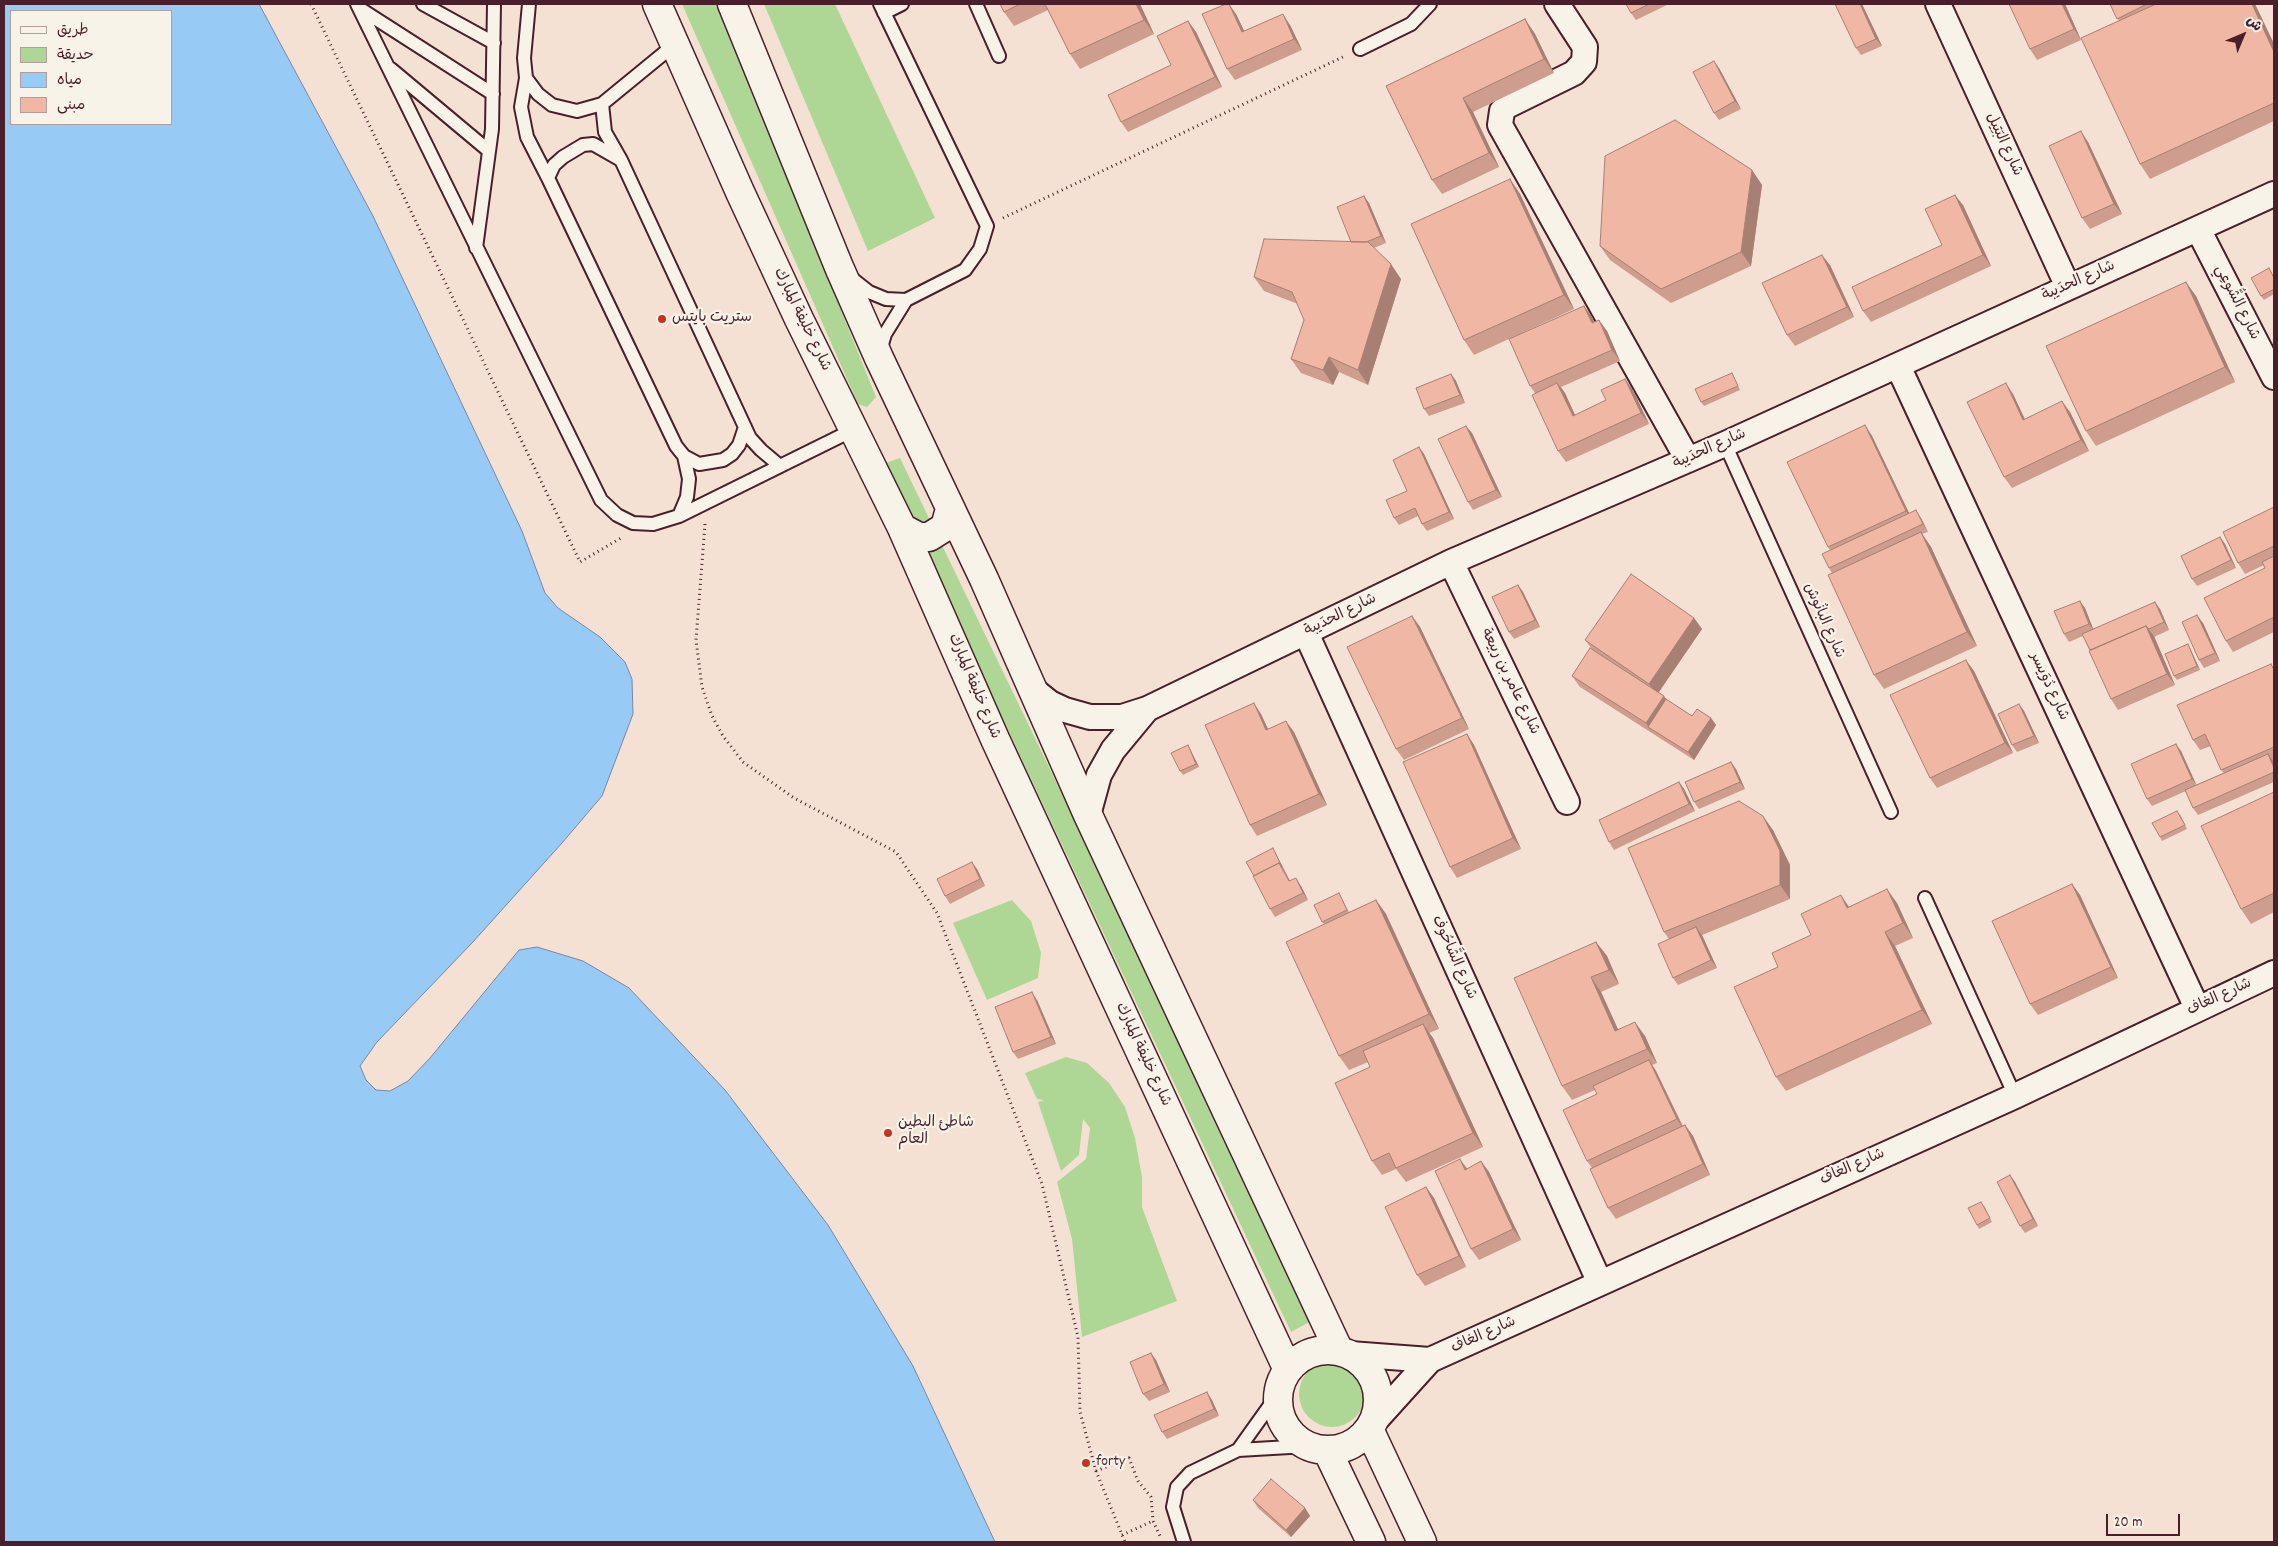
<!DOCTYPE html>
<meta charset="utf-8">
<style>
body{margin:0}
#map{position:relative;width:2278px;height:1546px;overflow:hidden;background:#f5e1d4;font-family:Dekko,"Playpen Sans Arabic",sans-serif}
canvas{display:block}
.frame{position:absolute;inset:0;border:5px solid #4a1f2b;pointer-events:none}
.legend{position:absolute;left:10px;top:10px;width:162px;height:115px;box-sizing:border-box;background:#f7f3e8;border:1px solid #b29e9c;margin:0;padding:6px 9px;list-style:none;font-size:15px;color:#4a1f2b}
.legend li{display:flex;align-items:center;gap:10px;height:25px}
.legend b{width:25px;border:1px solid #b29e9c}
.north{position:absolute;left:2218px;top:10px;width:50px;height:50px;-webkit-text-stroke:4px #f7f3e8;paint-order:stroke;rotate:45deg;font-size:14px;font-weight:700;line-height:20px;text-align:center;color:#4a1f2b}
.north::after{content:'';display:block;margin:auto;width:18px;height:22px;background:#4a1f2b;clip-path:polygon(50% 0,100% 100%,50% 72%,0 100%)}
.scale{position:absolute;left:2106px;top:1514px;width:74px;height:22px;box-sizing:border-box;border:2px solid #4a1f2b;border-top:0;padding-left:6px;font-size:15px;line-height:18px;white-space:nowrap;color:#4a1f2b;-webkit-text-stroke:4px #f7f3e8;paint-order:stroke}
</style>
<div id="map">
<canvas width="2278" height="1546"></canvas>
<div class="frame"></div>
<ul class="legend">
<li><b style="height:6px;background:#f7f3e8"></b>طريق</li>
<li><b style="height:14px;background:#aed795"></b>حديقة</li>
<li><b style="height:14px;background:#97caf4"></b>مياه</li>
<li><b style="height:14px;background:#efb7a4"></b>مبنى</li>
</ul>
<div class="north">ش</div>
<div class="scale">20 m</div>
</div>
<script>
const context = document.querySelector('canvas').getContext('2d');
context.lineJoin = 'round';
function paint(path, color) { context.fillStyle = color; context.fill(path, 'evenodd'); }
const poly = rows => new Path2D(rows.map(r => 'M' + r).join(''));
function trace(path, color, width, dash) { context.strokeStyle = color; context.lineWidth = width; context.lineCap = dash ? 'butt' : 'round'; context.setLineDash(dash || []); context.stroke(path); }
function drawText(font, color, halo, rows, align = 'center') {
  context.font = font + ' Dekko,"Playpen Sans Arabic",sans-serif'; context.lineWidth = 4.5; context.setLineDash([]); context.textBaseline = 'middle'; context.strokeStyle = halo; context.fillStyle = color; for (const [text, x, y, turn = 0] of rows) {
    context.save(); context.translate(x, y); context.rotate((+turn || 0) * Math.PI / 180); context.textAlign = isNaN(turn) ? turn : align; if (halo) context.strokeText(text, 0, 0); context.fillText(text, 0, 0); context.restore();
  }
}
paint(poly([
 [682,4,718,4,876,397,867,407,858,404],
 [764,4,835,4,935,218,868,251],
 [900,458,1315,1319,1291,1332,883,464],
 [1012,900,1031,921,1041,953,1038,978,987,1000,953,923],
 [1066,1057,1087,1063,1109,1083,1125,1107,1135,1138,1142,1177,1142,1207,1177,1301,1082,1337,1072,1239,1057,1182,1086,1159,1090,1128,1083,1119,1079,1155,1061,1171,1038,1102,1044,1100,1037,1099,1025,1073],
 '1299 1394a33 33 0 1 1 66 0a33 33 0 1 1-66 0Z'
]), '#aed795');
const water = poly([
 [4,4,259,4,373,216,522,531,545,593,558,608,600,637,625,662,632,679,633,714,602,796,562,843,472,943,377,1042,360,1066,366,1080,376,1090,390,1091,408,1081,430,1058,519,950,537,947,583,961,629,988,725,1090,828,1225,913,1366,995,1542,4,1542,4,4],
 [11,11,171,11,171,124,11,124,11,11]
]);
paint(water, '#97caf4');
trace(water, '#7886a4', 1);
const service = poly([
 [357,4,601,500,617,515,633,523,653,524,679,516,855,429],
 [423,4,494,43],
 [529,4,524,58,526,78,538,94,552,105,577,111,602,104,674,45],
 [880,4,987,226,980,249,965,270,906,300,885,334,880,351],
 [976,4,999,56],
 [359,8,493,94],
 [884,13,902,4],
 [1360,49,1411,24,1430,4],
 [391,69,489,151],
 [526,78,521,107,527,137,548,178],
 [602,104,605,132,621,160,750,438,761,450,780,466],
 [621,160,593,144,583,145,563,157,554,165,548,178,676,446,684,456,699,464,723,460,732,454,739,445,745,427],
 [476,248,492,129,494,4],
 [850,277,869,292,886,299,906,300],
 [1725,444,1891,812],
 [679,516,687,497,689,479,684,456],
 [1925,898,2015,1096],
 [1238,1450,1278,1394],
 [1184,1542,1173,1507,1177,1487,1190,1473,1238,1450,1307,1446]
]);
const minor = poly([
 [1557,4,1585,47,1584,62,1574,73,1507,106,1502,111,1500,125,1688,460],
 [1938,4,2068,287],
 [2198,229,2274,377],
 [1898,366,2197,1008],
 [1451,562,1567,802],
 [1306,633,1600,1283],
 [1035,691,1050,703,1065,710,1090,717,1122,717,1147,709,1451,562,1725,444,2274,194],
 [1088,815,1099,775,1113,750,1147,709],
 [1350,1354,1430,1360],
 [1374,1422,1430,1360,2015,1096,2274,973]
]);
const tertiary = poly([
 [657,4,740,192,799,319,902,528,995,739,1288,1370],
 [732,4,839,267,879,358,984,579,1088,815,1339,1351],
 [902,528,919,537,929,537,945,527,950,509],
 '1278 1400a50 50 0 1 1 100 0a50 50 0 1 1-100 0Z',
 [1369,1429,1422,1542],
 [1327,1450,1371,1542]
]);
trace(service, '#4a1f2b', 16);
trace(minor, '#4a1f2b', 28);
trace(tertiary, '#4a1f2b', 31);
trace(poly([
 [311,4,580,562,621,538],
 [1003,218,1345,56],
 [705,524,696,640,702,687,712,716,723,736,743,762,794,798,896,852,937,913,1042,1184,1078,1337,1080,1412,1096,1471,1125,1542],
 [1096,1471,1129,1458,1138,1481,1151,1497,1153,1521,1160,1536],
 [1122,1535,1153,1521]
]), '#4a1f2b', 3, [1, 4]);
trace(service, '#f7f3e8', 12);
trace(minor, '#f7f3e8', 24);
trace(tertiary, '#f7f3e8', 28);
paint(poly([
 [1000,4,1140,4,1154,34,1080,69,1070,54,1048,10,1014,26,1004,12],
 [1626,4,1669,4,1636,20,1631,13],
 [1862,4,1882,46,1861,55,1856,48],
 [2065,4,2081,40,2037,60,2030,49],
 [2110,4,2255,4,2274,44,2274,121,2150,179,2140,164,2119,21],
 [1236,14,1244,31,1290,25,1302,50,1235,80,1227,69],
 [1525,19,1535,34,1554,73,1473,112,1499,167,1442,194,1432,180,1386,86],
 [1188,21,1196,32,1222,87,1128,132,1121,122,1171,65],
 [1719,68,1741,109,1719,120,1714,113],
 [2088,142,2122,214,2090,229,2082,218],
 [1752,170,1762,185,1751,266,1671,303,1610,260,1600,246],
 [1510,179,1520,194,1574,309,1474,355,1464,340],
 [1364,196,1369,203,1386,243,1374,248,1401,279,1368,385,1339,372,1333,385,1301,373,1291,359,1304,320,1298,304,1264,291,1254,277,1351,242],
 [1963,205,1991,266,1871,322,1863,311,1942,245],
 [1830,265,1854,317,1795,346,1787,335],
 [2269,268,2274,277,2274,294,2264,300,2261,296],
 [2196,296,2235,382,2096,446,2086,431],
 [1584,306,1592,317,1594,322,1607,331,1620,361,1561,387,1565,393,1575,415,1633,390,1649,424,1566,462,1558,451,1535,393,1530,386],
 [1451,374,1456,381,1465,403,1429,416,1424,409],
 [1734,377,1740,390,1704,406,1701,402],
 [2013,394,2025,419,2070,412,2089,451,2012,488,2004,477],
 [1865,425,1872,436,1909,514,1921,518,1928,532,1922,534,1931,547,1977,646,1884,689,1874,675,1832,573,1829,568,1830,550,1828,547],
 [1472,433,1502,497,1473,510,1468,502],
 [1419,447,1424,454,1454,519,1427,531,1422,524,1418,516,1399,525,1394,518,1407,491],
 [2274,507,2274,632,2233,652,2226,641,2265,568,2264,565,2245,574,2238,563],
 [2220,537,2225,544,2236,568,2197,586,2192,579],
 [1518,585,1523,592,1540,627,1514,639,1509,632],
 [2085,608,2093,629,2160,609,2169,630,2154,637,2175,685,2118,710,2111,699,2083,636,2069,642,2064,634],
 [1412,616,1420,627,1469,729,1404,760,1396,749],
 [1694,618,1702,629,1658,692,1664,696,1666,699,1692,716,1711,718,1716,725,1694,760,1580,687,1572,676,1592,649,1585,640],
 [2203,623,2220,661,2204,668,2199,660],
 [2188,644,2190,648,2200,670,2177,680,2174,676],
 [2274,668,2274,761,2273,761,2274,763,2274,782,2198,815,2193,808,2186,791,2152,806,2147,799,2181,751,2196,785,2224,773,2221,770,2211,746,2200,750,2193,740],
 [1974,671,2013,753,1937,788,1930,778],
 [2019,704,2024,711,2039,743,2017,752,2012,745],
 [1261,714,1268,729,1294,732,1327,805,1257,836,1250,825],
 [1467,734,1474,745,1521,849,1457,878,1450,867],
 [1188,745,1199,767,1183,775,1180,771],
 [1736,769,1745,789,1699,809,1694,802],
 [1679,782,1684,789,1695,811,1614,850,1609,842],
 [2274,792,2274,912,2251,924,2241,909],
 [2180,814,2187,829,2162,841,2160,837],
 [1773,830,1790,865,1790,899,1702,935,1717,968,1678,985,1673,978,1669,939,1664,932],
 [1275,852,1290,881,1301,886,1308,900,1275,917,1270,909],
 [977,869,985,886,950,904,945,896],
 [2072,884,2080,895,2118,978,2038,1015,2030,1004],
 [1339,893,1349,912,1376,900,1386,914,1439,1029,1429,1033,1433,1038,1483,1147,1406,1182,1396,1169,1382,1175,1372,1161,1370,1067,1368,1062,1349,1070,1339,1056,1324,924,1322,922],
 [1897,903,1913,938,1895,946,1932,1024,1786,1091,1776,1077,1778,967,1811,935,1849,907],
 [1596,942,1607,956,1619,984,1601,992,1618,1029,1645,1036,1657,1063,1652,1065,1656,1071,1683,1126,1685,1125,1693,1136,1710,1175,1616,1219,1608,1208,1592,1168,1587,1161,1597,1094,1595,1090,1572,1100,1562,1086],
 [1037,1000,1056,1044,1018,1059,1013,1052],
 [1481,1161,1489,1172,1521,1240,1479,1260,1471,1249,1467,1169],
 [2010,1175,2015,1182,2038,1226,2025,1233,2020,1226],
 [1426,1187,1434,1198,1466,1267,1425,1286,1417,1275],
 [1984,1205,1992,1222,1979,1229,1977,1225],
 [1156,1360,1170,1392,1149,1401,1143,1394],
 [1212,1400,1219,1416,1167,1439,1162,1432],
 [1253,1500,1305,1508,1310,1516,1291,1537,1258,1508]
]), '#ce9d8d');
paint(poly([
 [1136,4,1140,4,1154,34,1144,20],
 [1229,4,1236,14,1250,43,1242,32],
 [1860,4,1862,4,1882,46,1876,39],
 [2062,4,2065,4,2081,40,2074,29],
 [2252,4,2255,4,2274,44,2274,52],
 [1283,14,1290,25,1302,50,1294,39],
 [1525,19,1535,34,1554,73,1544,59],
 [1188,21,1196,32,1222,87,1215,77],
 [1714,61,1719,68,1741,109,1735,101],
 [1463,98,1473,112,1499,167,1489,153],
 [2081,131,2088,142,2122,214,2114,204],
 [1752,170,1762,185,1751,266,1741,252],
 [1510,179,1520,194,1574,309,1564,295],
 [1955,195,1963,205,1991,266,1983,255],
 [1364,196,1369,203,1386,243,1381,236],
 [1822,255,1830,265,1854,317,1847,307],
 [1391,264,1401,279,1368,385,1358,370],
 [2186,282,2196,296,2235,382,2225,367],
 [1584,306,1592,317,1599,334,1592,323],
 [1599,320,1607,331,1620,361,1612,350],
 [1329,357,1339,372,1333,385,1323,370],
 [1451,374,1456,381,1465,403,1460,395],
 [1625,379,1633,390,1649,424,1641,413],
 [1557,383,1565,393,1580,426,1573,416],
 [2006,383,2013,394,2030,431,2023,420],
 [2062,401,2070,412,2089,451,2081,440],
 [1865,425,1872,436,1913,521,1906,511],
 [1466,426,1472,433,1502,497,1496,490],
 [1419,447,1424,454,1454,519,1449,512],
 [1916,510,1921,518,1928,532,1923,524],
 [1921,532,1931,547,1977,646,1967,632],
 [2220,537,2225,544,2236,568,2231,560],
 [1518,585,1523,592,1540,627,1535,620],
 [2080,601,2085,608,2094,631,2089,624],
 [2155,602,2160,609,2169,630,2164,622],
 [2197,615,2203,623,2220,661,2215,653],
 [1412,616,1420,627,1469,729,1462,718],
 [1694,618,1702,629,1657,695,1649,684],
 [2146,626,2154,636,2175,685,2167,674],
 [2188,644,2190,648,2200,670,2197,666],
 [1966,660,1974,671,2013,753,2005,743],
 [1664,696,1671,707,1648,727,1653,734,1646,723],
 [1254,703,1261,714,1273,740,1266,730],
 [2019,704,2024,711,2039,743,2034,736],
 [1711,718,1716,725,1694,760,1688,752],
 [1286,721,1294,732,1327,805,1319,794],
 [1467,734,1474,745,1521,849,1513,838],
 [2176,744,2181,751,2197,786,2192,779],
 [1188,745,1199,767,1196,764],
 [2268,754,2273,761,2274,768],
 [1731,762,1736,769,1745,789,1740,782],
 [1679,782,1684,789,1695,811,1689,804],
 [1763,816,1773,830,1790,865,1790,899,1780,885],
 [1273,848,1275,852,1294,889,1289,881],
 [972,862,977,869,985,886,980,879],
 [1296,878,1301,886,1308,900,1303,893],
 [2072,884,2080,895,2118,978,2111,967],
 [1887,889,1897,903,1913,938,1903,923],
 [1841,895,1851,910,1847,908],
 [1376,900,1386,914,1439,1029,1429,1014],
 [1696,927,1702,935,1717,968,1711,960],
 [1885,932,1895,946,1932,1024,1922,1010],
 [1596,942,1607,956,1619,984,1609,970],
 [1591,977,1601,992,1625,1045,1615,1031],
 [1032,992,1037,1000,1056,1044,1051,1037],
 [1635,1022,1645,1036,1657,1063,1647,1049],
 [1423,1024,1433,1038,1483,1147,1473,1133],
 [1649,1060,1656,1071,1684,1130,1677,1119],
 [1685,1125,1693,1136,1710,1175,1703,1164],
 [1460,1159,1468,1170,1465,1170],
 [1481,1161,1489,1172,1521,1240,1513,1229],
 [2010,1175,2015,1182,2038,1226,2033,1219],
 [1426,1187,1434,1198,1466,1267,1459,1256],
 [1151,1353,1156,1360,1170,1392,1164,1384],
 [1207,1392,1212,1400,1219,1416,1214,1409],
 [1305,1508,1310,1516,1291,1537,1286,1530]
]), '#a78073');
const building = poly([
 [1000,4,1020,4,1004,12,1000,4],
 [1045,4,1136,4,1144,20,1070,54,1045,4],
 [1226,4,1229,4,1242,32,1283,14,1294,39,1227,69,1202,14,1226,4],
 [1626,4,1649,4,1631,13,1626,4],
 [1835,4,1860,4,1876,39,1856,48,1835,4],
 [2009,4,2062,4,2074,29,2030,49,2009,4],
 [2110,4,2147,4,2117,19,2110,4],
 [2156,4,2252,4,2274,52,2274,103,2140,164,2081,38,2156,4],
 [1525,19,1544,59,1463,98,1489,153,1432,180,1386,86,1525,19],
 [1188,21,1215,77,1121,122,1108,95,1171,65,1157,36,1188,21],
 [1714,61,1735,101,1714,113,1693,72,1714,61],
 [1675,120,1752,170,1741,252,1661,289,1600,246,1605,156,1675,120],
 [2081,131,2114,204,2082,218,2049,146,2081,131],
 [1510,179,1564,295,1464,340,1411,224,1510,179],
 [1955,195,1983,255,1863,311,1852,287,1942,245,1925,209,1955,195],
 [1364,196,1381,236,1366,242,1351,242,1337,207,1364,196],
 [1264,239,1368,242,1391,264,1358,370,1329,357,1323,370,1291,359,1304,320,1292,292,1254,277,1264,239],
 [1822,255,1847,307,1787,335,1762,283,1822,255],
 [2269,268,2274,278,2274,289,2261,296,2251,278,2269,268],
 [2186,282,2225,367,2086,431,2046,346,2186,282],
 [1584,306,1592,323,1599,320,1612,350,1530,386,1509,339,1584,306],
 [1732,373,1738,386,1701,402,1695,389,1732,373],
 [1451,374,1460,395,1424,409,1416,388,1451,374],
 [1625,379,1641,413,1558,451,1532,395,1557,383,1573,416,1606,400,1601,390,1625,379],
 [2006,383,2023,420,2062,401,2081,440,2004,477,1967,402,2006,383],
 [1865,425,1906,511,1828,547,1787,462,1865,425],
 [1466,426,1496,490,1468,502,1438,439,1466,426],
 [1419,447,1449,512,1422,524,1415,508,1394,518,1386,500,1407,491,1393,460,1419,447],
 [2274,507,2274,546,2238,563,2223,532,2274,507],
 [1916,510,1923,524,1829,568,1822,554,1916,510],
 [1921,532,1967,632,1874,675,1828,575,1921,532],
 [2220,537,2231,560,2192,579,2181,556,2220,537],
 [2274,556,2274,617,2226,641,2204,598,2265,568,2262,562,2274,556],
 [1631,574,1694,618,1649,684,1585,640,1631,574],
 [1518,585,1535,620,1509,632,1492,597,1518,585],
 [2080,601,2089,624,2064,634,2054,611,2080,601],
 [2155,602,2164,622,2149,629,2146,626,2090,650,2082,634,2155,602],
 [2197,615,2215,653,2199,660,2182,622,2197,615],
 [1412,616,1462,718,1396,749,1347,647,1412,616],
 [2146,626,2167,674,2111,699,2089,651,2146,626],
 [2188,644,2197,666,2174,676,2165,654,2188,644],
 [1590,648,1664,696,1646,723,1572,676,1590,648],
 [1966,660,2005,743,1930,778,1890,695,1966,660],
 [2271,664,2274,670,2274,747,2221,770,2205,734,2193,740,2177,705,2271,664],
 [1666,699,1692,716,1697,709,1711,718,1688,752,1648,727,1666,699],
 [1254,703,1266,730,1286,721,1319,794,1250,825,1205,725,1254,703],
 [2019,704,2034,736,2012,745,1998,714,2019,704],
 [1467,734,1513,838,1450,867,1403,762,1467,734],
 [2176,744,2192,779,2147,799,2131,764,2176,744],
 [1188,745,1196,764,1180,771,1171,753,1188,745],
 [2268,754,2274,768,2274,772,2193,808,2185,790,2268,754],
 [1731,762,1740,782,1694,802,1685,782,1731,762],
 [1679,782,1689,804,1609,842,1599,820,1679,782],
 [2274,792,2274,893,2241,909,2201,826,2274,792],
 [1739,801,1763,816,1780,851,1780,885,1664,932,1628,848,1739,801],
 [2177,811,2185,825,2160,837,2152,823,2177,811],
 [1273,848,1282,867,1279,863,1254,876,1246,862,1273,848],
 [972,862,980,879,945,896,937,879,972,862],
 [1279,863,1289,881,1296,878,1303,893,1270,909,1253,876,1279,863],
 [2072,884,2111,967,2030,1004,1992,921,2072,884],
 [1887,889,1903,923,1885,932,1922,1010,1776,1077,1734,987,1778,967,1772,953,1811,935,1801,914,1841,895,1847,908,1887,889],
 [1339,893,1347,910,1322,922,1314,905,1339,893],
 [1376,900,1429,1014,1339,1056,1286,942,1376,900],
 [1696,927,1711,960,1673,978,1658,944,1696,927],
 [1596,942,1609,970,1591,977,1615,1031,1635,1022,1647,1049,1562,1086,1514,978,1596,942],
 [1032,992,1051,1037,1013,1052,995,1007,1032,992],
 [1423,1024,1473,1133,1396,1168,1389,1153,1372,1161,1335,1083,1370,1067,1363,1051,1423,1024],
 [1649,1060,1677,1119,1587,1161,1563,1110,1597,1094,1593,1086,1649,1060],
 [1685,1125,1703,1164,1608,1208,1590,1169,1685,1125],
 [1460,1159,1465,1170,1481,1161,1513,1229,1471,1249,1435,1171,1460,1159],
 [2010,1175,2033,1219,2020,1226,1997,1182,2010,1175],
 [1426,1187,1459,1256,1417,1275,1385,1207,1426,1187],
 [1981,1202,1990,1218,1977,1225,1968,1208,1981,1202],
 [1151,1353,1164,1384,1143,1394,1130,1362,1151,1353],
 [1207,1392,1214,1409,1162,1432,1154,1415,1207,1392],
 [1271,1479,1305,1508,1286,1530,1253,1500,1271,1479]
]);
paint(building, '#efb7a4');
trace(building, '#a78073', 1);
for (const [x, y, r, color] of [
 [662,319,5,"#c8321e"],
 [888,1133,5,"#c8321e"],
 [1086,1463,5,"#c8321e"]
]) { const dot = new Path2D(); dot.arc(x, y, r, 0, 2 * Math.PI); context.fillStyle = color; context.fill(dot); trace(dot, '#f7f3e8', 2); }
drawText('15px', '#4a1f2b', '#f7f3e8', [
 ["شارع البَتِيل",2003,145,65],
 ["شارع الحدَيبة",2079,282,-24],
 ["شارع الشُّوعِي",2236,303,63],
 ["شارع خليفة المبارك",801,320,64],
 ["شارع الحدَيبة",1710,450,-24],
 ["شارع الحدَيبة",1341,616,-26],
 ["شارع البانُوش",1823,621,66],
 ["شارع عامر بن ربيعة",1509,682,64],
 ["شارع خليفة المبارك",973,687,67],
 ["شارع دُوَيسر",2048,687,65],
 ["شارع الشَّاحُوف",1453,958,66],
 ["شارع الغاف",2220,998,-25],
 ["شارع خليفة المبارك",1142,1055,65],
 ["شارع الغاف",1853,1168,-24],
 ["شارع الغاف",1484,1336,-24]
]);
drawText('15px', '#4a1f2b', '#f7f3e8', [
 ["ستريت بايتس",672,319],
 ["شاطئ البطين",898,1124],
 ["العام",898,1141],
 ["forty",1096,1463]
], 'left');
</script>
